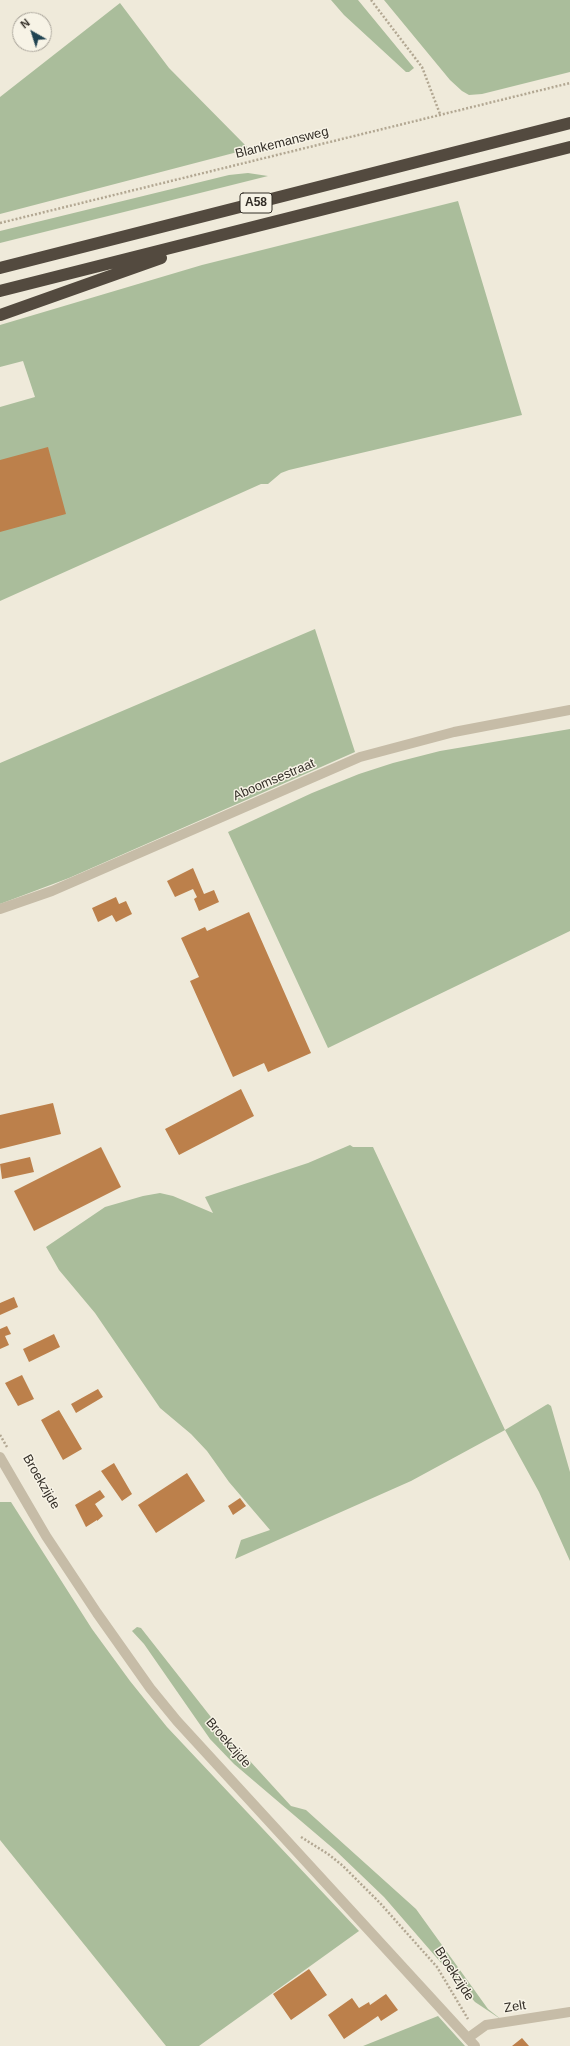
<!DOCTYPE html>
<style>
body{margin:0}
#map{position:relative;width:570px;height:2046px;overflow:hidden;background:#efeada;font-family:Helvetica,sans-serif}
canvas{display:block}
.north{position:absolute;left:12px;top:12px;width:40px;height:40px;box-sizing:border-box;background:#f7f3e6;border:1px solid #a9a49a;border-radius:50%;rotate:321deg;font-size:11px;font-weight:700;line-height:16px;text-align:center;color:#332e27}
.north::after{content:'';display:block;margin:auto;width:14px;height:18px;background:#204351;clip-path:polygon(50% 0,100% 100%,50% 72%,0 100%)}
</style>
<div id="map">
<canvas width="570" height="2046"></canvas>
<div class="north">N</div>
</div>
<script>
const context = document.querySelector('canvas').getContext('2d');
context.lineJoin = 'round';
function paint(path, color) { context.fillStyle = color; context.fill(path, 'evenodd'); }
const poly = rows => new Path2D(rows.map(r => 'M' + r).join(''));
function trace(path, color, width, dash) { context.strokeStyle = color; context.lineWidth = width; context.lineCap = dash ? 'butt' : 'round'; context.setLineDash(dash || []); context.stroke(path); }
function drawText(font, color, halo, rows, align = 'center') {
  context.font = font + ' Helvetica,sans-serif'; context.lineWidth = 3; context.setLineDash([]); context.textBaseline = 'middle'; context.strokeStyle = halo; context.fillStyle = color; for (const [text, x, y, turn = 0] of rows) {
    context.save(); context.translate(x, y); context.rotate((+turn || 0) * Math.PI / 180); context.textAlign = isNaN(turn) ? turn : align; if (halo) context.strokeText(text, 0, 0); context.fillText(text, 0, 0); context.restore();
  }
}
paint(poly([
 [331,0,358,0,414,68,409,72,406,72,344,15],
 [384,0,570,0,570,72,482,94,469,95,462,91,450,80],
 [120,3,169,68,249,149,0,214,0,97],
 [248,173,268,176,0,243,0,231,229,175],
 [458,201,522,415,289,470,281,473,268,484,261,484,0,601,0,407,35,397,23,361,0,367,0,325,202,265],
 [315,629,355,752,69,878,0,904,0,763],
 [570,729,570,931,328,1048,228,832,312,793,359,774,393,763,440,751],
 [350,1145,353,1147,373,1147,505,1430,546,1405,548,1404,551,1406,570,1472,570,1561,539,1492,505,1430,411,1481,235,1559,241,1540,270,1530,229,1482,207,1451,191,1434,160,1408,95,1313,59,1270,46,1247,105,1207,143,1196,160,1193,173,1196,213,1213,205,1197,308,1163],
 [0,1502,11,1502,92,1629,130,1681,167,1727,359,1931,199,2046,166,2046,0,1840],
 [137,1627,141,1628,218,1726,291,1806,306,1810,416,1909,488,2009,502,2020,475,2002,384,1897,335,1850,234,1764,210,1739,144,1644,132,1631],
 [438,2016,465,2046,363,2046]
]), '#aabd9b');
paint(poly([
 [48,447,66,514,0,532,0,460],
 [193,868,204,894,214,890,219,902,199,911,194,899,197,897,193,889,175,897,167,881],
 [116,897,119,904,126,901,132,914,116,922,112,915,98,922,92,908],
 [249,912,311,1053,268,1072,264,1063,233,1077,190,981,199,977,181,938,205,927,207,931],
 [241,1089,254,1116,179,1155,165,1129],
 [53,1103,61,1134,0,1149,0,1115],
 [101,1147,121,1187,34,1231,14,1191],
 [30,1157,34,1172,2,1179,0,1164],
 [14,1297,18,1307,0,1315,0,1303],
 [7,1326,11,1334,5,1336,9,1345,0,1349,0,1329],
 [54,1334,60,1347,29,1362,23,1349],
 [22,1375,34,1399,18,1406,5,1383],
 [98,1389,103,1397,76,1413,71,1404],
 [59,1410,82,1449,63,1460,41,1420],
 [114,1463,132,1494,122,1501,101,1471],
 [187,1473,205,1501,156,1533,138,1505],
 [100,1490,105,1497,95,1504,103,1516,97,1521,97,1520,86,1527,75,1505],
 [240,1498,246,1506,233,1515,228,1506],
 [309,1969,327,1995,291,2020,273,1994],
 [386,1994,398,2010,381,2021,378,2016,344,2039,328,2015,352,1998,359,2008,369,2002,370,2005],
 [522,2038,529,2046,512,2046]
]), '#bc804b');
trace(poly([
 [371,0,422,67,440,114],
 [0,223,570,83],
 [0,1435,7,1447],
 [301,1837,328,1854,343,1866,380,1903,437,1967,468,2019]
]), '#b2a792', 2.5, [2, 2]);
trace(poly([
 [0,909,52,891,360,757,454,732,570,710],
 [0,1457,46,1536,97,1613,150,1688,177,1721,475,2046],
 [468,2038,486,2025,570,2012]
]), '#c6bca7', 10);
trace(poly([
 [0,268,570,123],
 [0,291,570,147],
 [0,315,161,258]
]), '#534a3f', 12);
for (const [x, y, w] of [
 [256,203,32]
]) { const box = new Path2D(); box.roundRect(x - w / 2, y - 10, w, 20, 3); context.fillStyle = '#f7f3e6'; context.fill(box); trace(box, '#332e27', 1); }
drawText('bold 12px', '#332e27', null, [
 ["A58",256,203]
]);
drawText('13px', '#332e27', '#f7f3e6', [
 ["Blankemansweg",282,143,-14],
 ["Aboomsestraat",274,780,-23],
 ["Broekzijde",41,1482,60],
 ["Broekzijde",228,1743,49],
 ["Broekzijde",454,1974,57],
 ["Zelt",515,2007,-9]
]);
</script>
